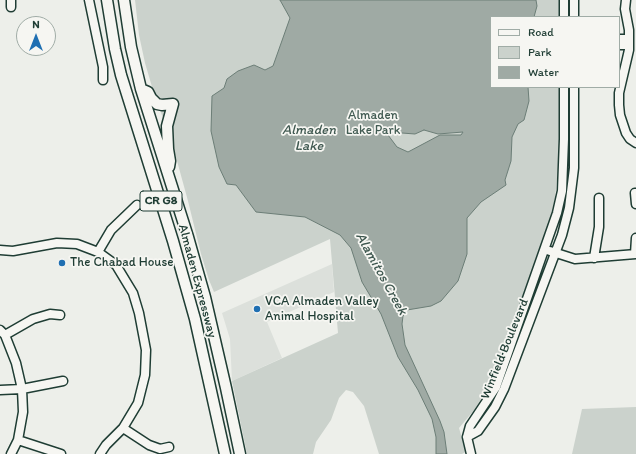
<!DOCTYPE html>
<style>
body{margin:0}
#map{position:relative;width:636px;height:454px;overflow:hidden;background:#edefea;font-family:Itim,sans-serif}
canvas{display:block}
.legend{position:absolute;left:490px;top:16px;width:130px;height:72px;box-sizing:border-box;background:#f6f6f2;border:1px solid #a0aca6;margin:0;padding:5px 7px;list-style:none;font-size:12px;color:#1f3d34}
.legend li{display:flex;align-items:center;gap:8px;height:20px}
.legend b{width:20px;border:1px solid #a0aca6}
.north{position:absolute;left:16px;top:16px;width:40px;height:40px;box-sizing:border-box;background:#f6f6f2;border:1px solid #a0aca6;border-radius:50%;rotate:0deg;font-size:11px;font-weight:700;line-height:16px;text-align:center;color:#1f3d34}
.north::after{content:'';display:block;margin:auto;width:14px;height:18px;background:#1f6fb2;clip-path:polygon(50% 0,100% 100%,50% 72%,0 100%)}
</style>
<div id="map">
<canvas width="636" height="454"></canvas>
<ul class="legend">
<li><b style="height:5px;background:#f6f6f2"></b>Road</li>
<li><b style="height:11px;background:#cbd2cc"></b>Park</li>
<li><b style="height:11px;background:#9faaa4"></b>Water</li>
</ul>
<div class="north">N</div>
</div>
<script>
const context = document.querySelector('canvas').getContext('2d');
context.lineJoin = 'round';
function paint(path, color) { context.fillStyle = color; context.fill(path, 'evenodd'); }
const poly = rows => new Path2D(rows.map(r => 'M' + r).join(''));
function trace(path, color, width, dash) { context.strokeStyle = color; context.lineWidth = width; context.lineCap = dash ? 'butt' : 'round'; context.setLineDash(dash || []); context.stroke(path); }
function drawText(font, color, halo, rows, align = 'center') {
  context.font = font + ' Itim,sans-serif'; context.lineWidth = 3.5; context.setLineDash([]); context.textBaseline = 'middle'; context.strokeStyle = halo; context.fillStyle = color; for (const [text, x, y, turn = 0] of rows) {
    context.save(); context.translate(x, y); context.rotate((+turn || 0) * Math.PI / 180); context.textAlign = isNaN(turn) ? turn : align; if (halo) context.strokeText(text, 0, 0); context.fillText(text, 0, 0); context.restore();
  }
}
paint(poly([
 [332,264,334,292,267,322,282,358,232,381,230,339,222,313]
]), '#dce0db');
paint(poly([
 [135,0,559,0,559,17,491,17,491,87,559,87,559,160,555,198,547,231,488,387,475,409,459,428,466,452,462,454,379,454,364,406,353,392,346,390,339,398,331,420,316,442,313,454,247,454,232,381,338,333,330,239,214,292,209,280,201,254,188,201,171,139,155,97,145,63,139,35],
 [636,407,636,454,572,454,582,409]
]), '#cbd2cc');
const water = poly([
 [280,0,536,0,537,6,534,17,491,17,491,87,528,87,529,101,524,120,518,124,512,137,511,161,505,180,506,185,481,202,467,218,467,254,458,281,441,301,431,306,407,310,403,316,402,324,405,345,440,421,444,432,447,454,436,454,436,437,432,419,418,390,398,357,381,314,362,282,351,248,340,235,305,217,256,212,236,185,227,184,219,167,211,131,212,96,224,88,227,79,238,71,254,65,265,70,273,66,290,18,280,0],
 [424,130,438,134,463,132,461,135,440,135,408,152,397,147,388,135,389,132,415,134,424,130]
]);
paint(water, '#9faaa4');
trace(water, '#6c7e77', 1);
const minor = poly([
 [89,0,103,67,103,80],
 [564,0,564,17],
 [626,0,625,9,629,30,629,50,619,93,619,105,620,115,626,133,630,139,636,143],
 [11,7,11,0],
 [574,17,574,0],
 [619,39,629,39],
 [619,45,629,45],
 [635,193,636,204],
 [0,250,13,251,57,243,77,244,98,252,116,265,133,293,139,313,146,350,145,375,138,403,123,428,106,445,100,454],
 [550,251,575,259,636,254],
 [98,252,111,230,137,205],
 [635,254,636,238],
 [594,258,599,227,599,198],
 [0,330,5,335,16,363,22,389,23,412,18,440,11,454],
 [5,335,33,319,50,314,60,315],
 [0,390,22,389,63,381],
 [123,428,149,445,160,449,169,447],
 [467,437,478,431,495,407,504,389,562,235,569,208,574,168,574,87],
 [18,440,61,454],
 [471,454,467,437,470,426,496,387,557,213,562,191,564,139,564,87]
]);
const major = poly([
 [107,0,115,49,121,75,173,241,195,319,225,454],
 [124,0,131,47,141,89,188,237,205,297,226,388,240,454],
 [141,89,148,92,151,98,157,104,162,105,173,104,167,126,168,149,170,161,169,167]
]);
trace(minor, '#1f3d34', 11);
trace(major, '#1f3d34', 13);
trace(minor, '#f6f6f2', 8);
trace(major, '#f6f6f2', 10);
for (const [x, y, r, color] of [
 [62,263,4,"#1f6fb2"],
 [257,309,4,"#1f6fb2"]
]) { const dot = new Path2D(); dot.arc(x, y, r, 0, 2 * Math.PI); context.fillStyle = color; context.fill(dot); trace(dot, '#f6f6f2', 1.5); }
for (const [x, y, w] of [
 [161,201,42]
]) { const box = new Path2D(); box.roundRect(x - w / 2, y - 10, w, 20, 3); context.fillStyle = '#f6f6f2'; context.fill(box); trace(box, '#1f3d34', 1); }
drawText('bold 12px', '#1f3d34', null, [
 ["CR G8",161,201]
]);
drawText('13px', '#415b52', '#f6f6f2', [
 ["Almaden",373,116],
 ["Lake Park",373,131]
]);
drawText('13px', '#1f3d34', '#f6f6f2', [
 ["The Chabad House",70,263],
 ["VCA Almaden Valley",265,302],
 ["Animal Hospital",265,317]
], 'left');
drawText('13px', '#1f3d34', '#f6f6f2', [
 ["Almaden Expressway",197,281,75],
 ["Winfield Boulevard",505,349,-68]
]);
drawText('italic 14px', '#3f5850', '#f6f6f2', [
 ["Almaden",309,130],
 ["Lake",309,146],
 ["Alamitos Creek",381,274,61]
]);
</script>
